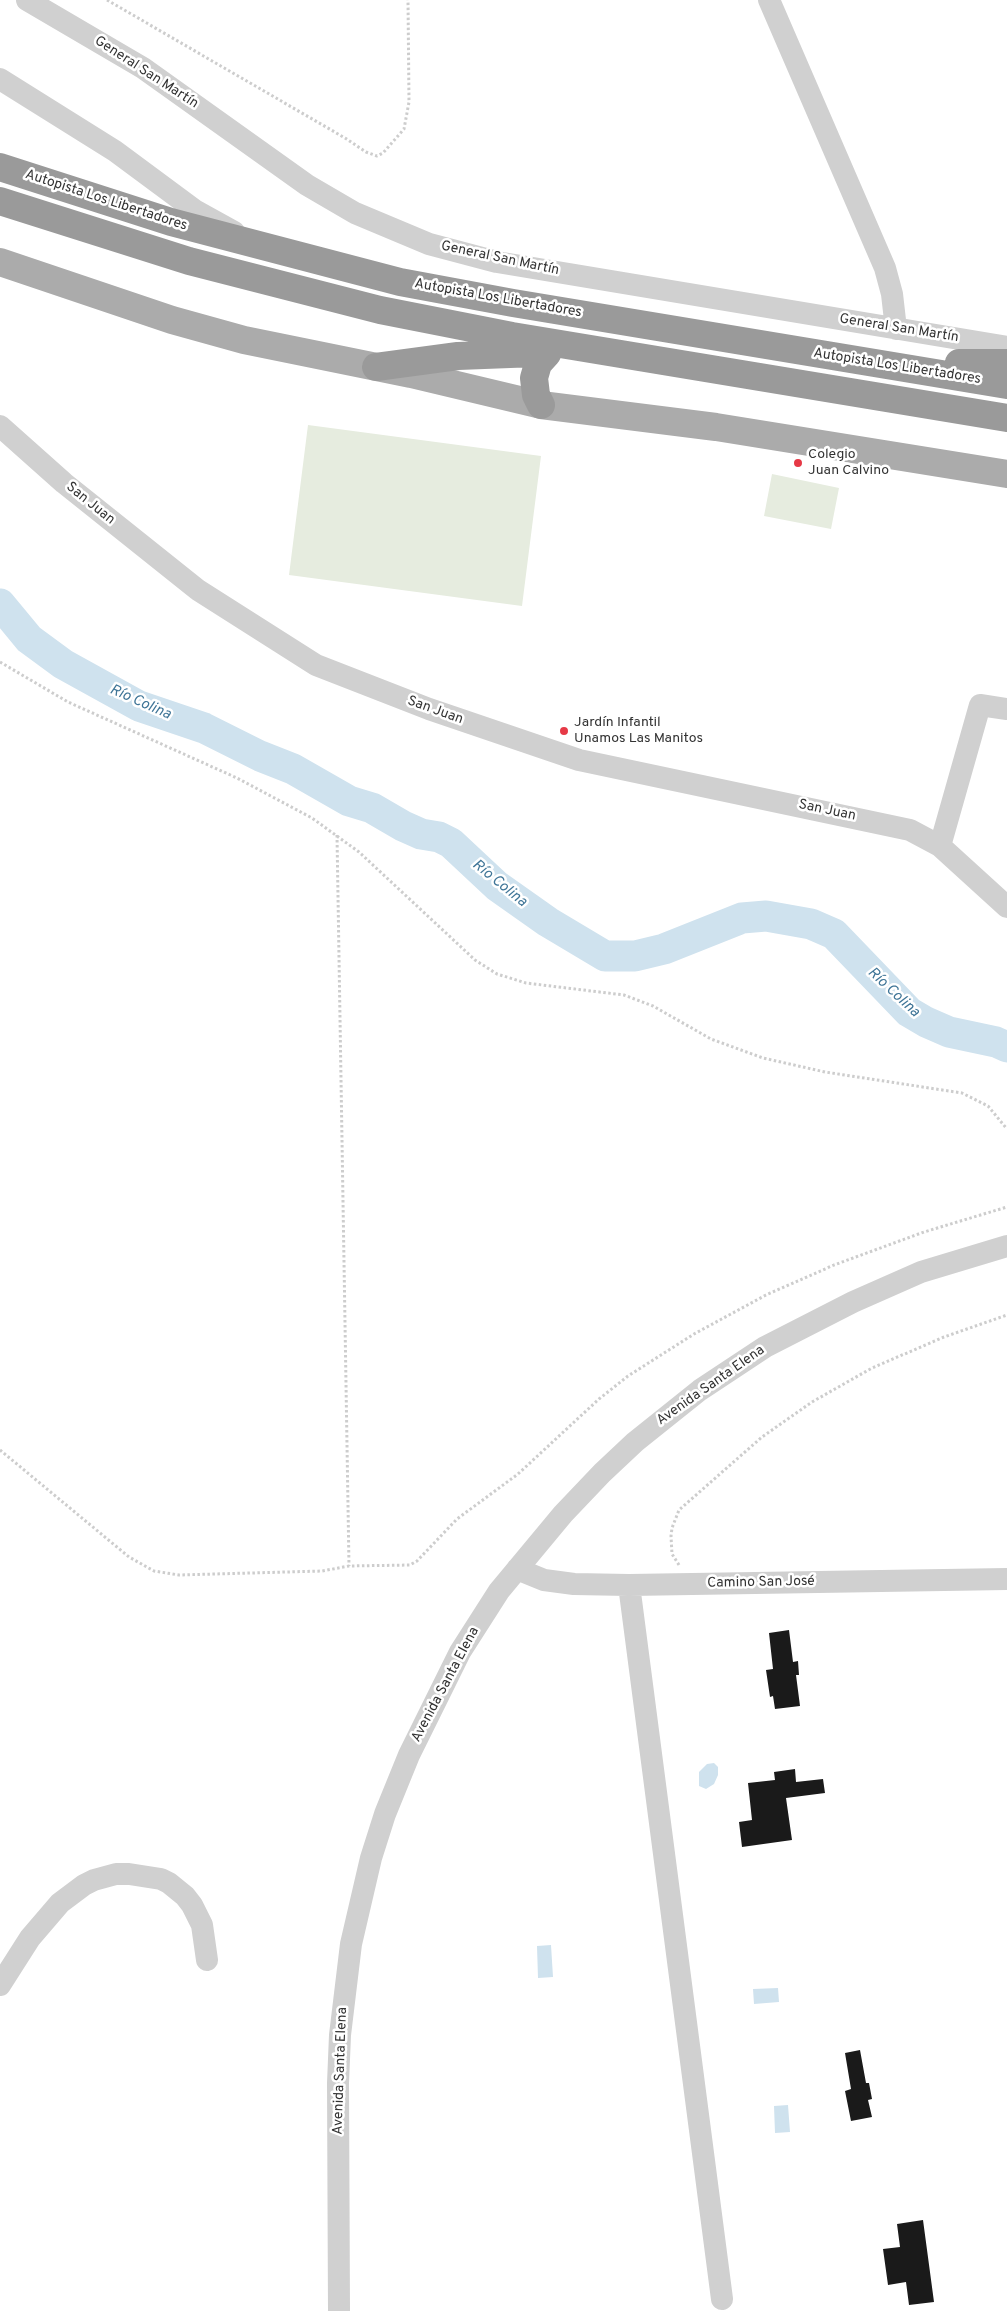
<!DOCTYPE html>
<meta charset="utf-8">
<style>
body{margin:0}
canvas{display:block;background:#fff}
</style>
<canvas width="1007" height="2311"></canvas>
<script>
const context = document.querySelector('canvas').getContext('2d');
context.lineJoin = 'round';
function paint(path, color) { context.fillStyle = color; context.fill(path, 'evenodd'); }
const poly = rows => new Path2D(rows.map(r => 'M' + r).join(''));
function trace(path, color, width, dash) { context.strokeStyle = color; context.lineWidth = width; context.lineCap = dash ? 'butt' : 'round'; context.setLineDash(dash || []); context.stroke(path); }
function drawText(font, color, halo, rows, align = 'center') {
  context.font = font + ' Overpass,sans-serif'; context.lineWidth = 5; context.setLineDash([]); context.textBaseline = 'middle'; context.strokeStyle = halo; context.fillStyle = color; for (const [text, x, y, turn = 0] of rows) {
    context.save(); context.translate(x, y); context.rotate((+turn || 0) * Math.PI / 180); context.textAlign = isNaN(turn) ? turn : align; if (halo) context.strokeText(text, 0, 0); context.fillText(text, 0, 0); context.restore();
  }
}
paint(poly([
 [308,425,541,456,522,606,289,575],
 [772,474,839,488,831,529,764,516]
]), '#e6ecdf');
paint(poly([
 [714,1763,718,1767,718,1775,714,1784,706,1789,699,1786,699,1772,707,1764],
 [551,1945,553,1977,538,1978,537,1946],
 [778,1988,779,2002,754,2004,753,1989],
 [788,2105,790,2132,775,2133,774,2106]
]), '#cfe2ee');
trace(poly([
 [0,604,29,639,63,664,139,706,204,728,260,756,293,769,349,801,372,808,403,826,421,834,439,837,451,843,497,886,548,922,605,956,635,956,664,949,742,918,766,916,811,924,834,934,909,1012,926,1022,949,1032,996,1042,1007,1047]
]), '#cfe2ee', 31);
paint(poly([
 [789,1630,793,1662,798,1661,799,1675,796,1675,800,1706,775,1709,773,1696,770,1697,766,1670,773,1669,769,1633],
 [795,1769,796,1782,823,1779,825,1793,786,1798,792,1840,742,1847,739,1822,752,1820,748,1783,775,1780,774,1772],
 [860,2050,866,2083,869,2083,872,2099,868,2100,872,2117,851,2121,845,2091,851,2089,845,2053],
 [923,2220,934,2302,909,2305,906,2282,888,2285,883,2249,900,2247,897,2224]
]), '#1a1a1a');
trace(poly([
 [107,0,345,138,366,152,377,156,383,153,404,129,409,102,408,0],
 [0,662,68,702,237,778,312,818,359,852,475,960,497,974,526,983,624,995,653,1006,711,1039,763,1058,825,1072,962,1093,988,1106,1007,1129],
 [337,835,349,1566],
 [0,1450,129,1557,154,1571,179,1575,322,1571,349,1566,410,1565,417,1561,457,1519,518,1474,599,1399,628,1376,694,1334,766,1295,834,1265,924,1232,1007,1207],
 [679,1565,672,1554,671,1536,672,1528,679,1510,762,1437,812,1402,872,1368,944,1337,1007,1315]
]), '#cdcdcd', 3, [2.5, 2.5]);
trace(poly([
 [27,0,143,68,307,185,355,213,429,244,497,262,1007,347],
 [769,0,885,268,892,294,896,329],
 [0,79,115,151,196,211,234,232],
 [0,426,64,483,198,590,316,665,429,709,579,760,910,830,940,846,1007,907],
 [940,846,980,705,1007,709],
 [517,1569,544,1580,574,1584,629,1585,1007,1579],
 [629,1585,722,2299],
 [0,1985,30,1938,60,1903,84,1885,94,1880,116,1874,129,1874,161,1879,169,1883,185,1896,192,1905,202,1925,207,1960],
 [339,2311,338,2083,340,2035,351,1944,371,1858,385,1814,409,1755,460,1652,499,1591,563,1514,602,1473,635,1442,700,1390,765,1347,853,1302,921,1272,1007,1246]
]), '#d0d0d0', 22);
trace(poly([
 [0,262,172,320,244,340,411,374,541,405,716,427,1007,474]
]), '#ababab', 28);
trace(poly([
 [0,167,171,222,400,282,513,303,1007,385],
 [0,201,189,261,380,310,512,336,1007,418],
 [959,363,1007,363],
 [376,367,458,356,536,353],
 [541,405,536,395,534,378,538,364,547,354]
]), '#9a9a9a', 28);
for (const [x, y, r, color] of [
 [798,463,5,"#e63946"],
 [564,731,5,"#e63946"]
]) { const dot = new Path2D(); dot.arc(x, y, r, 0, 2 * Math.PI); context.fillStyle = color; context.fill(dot); trace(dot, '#fff', 2); }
drawText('14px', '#333', '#fff', [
 ["General San Martín",146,73,33],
 ["Autopista Los Libertadores",106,201,18],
 ["General San Martín",500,259,12],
 ["Autopista Los Libertadores",498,299,10],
 ["General San Martín",899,329,9],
 ["Autopista Los Libertadores",897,367,9],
 ["San Juan",90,504,39],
 ["San Juan",435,711,20],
 ["San Juan",827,811,12],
 ["Avenida Santa Elena",711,1386,-35],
 ["Camino San José",761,1583,-1],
 ["Avenida Santa Elena",446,1685,-62],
 ["Avenida Santa Elena",341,2071,-88]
]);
drawText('14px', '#333', '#fff', [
 ["Colegio",808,455],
 ["Juan Calvino",808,471],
 ["Jardín Infantil",574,723],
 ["Unamos Las Manitos",574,739]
], 'left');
drawText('italic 15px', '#3f7597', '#fff', [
 ["Río Colina",140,703,24],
 ["Río Colina",499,884,39],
 ["Río Colina",893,993,43]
]);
</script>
